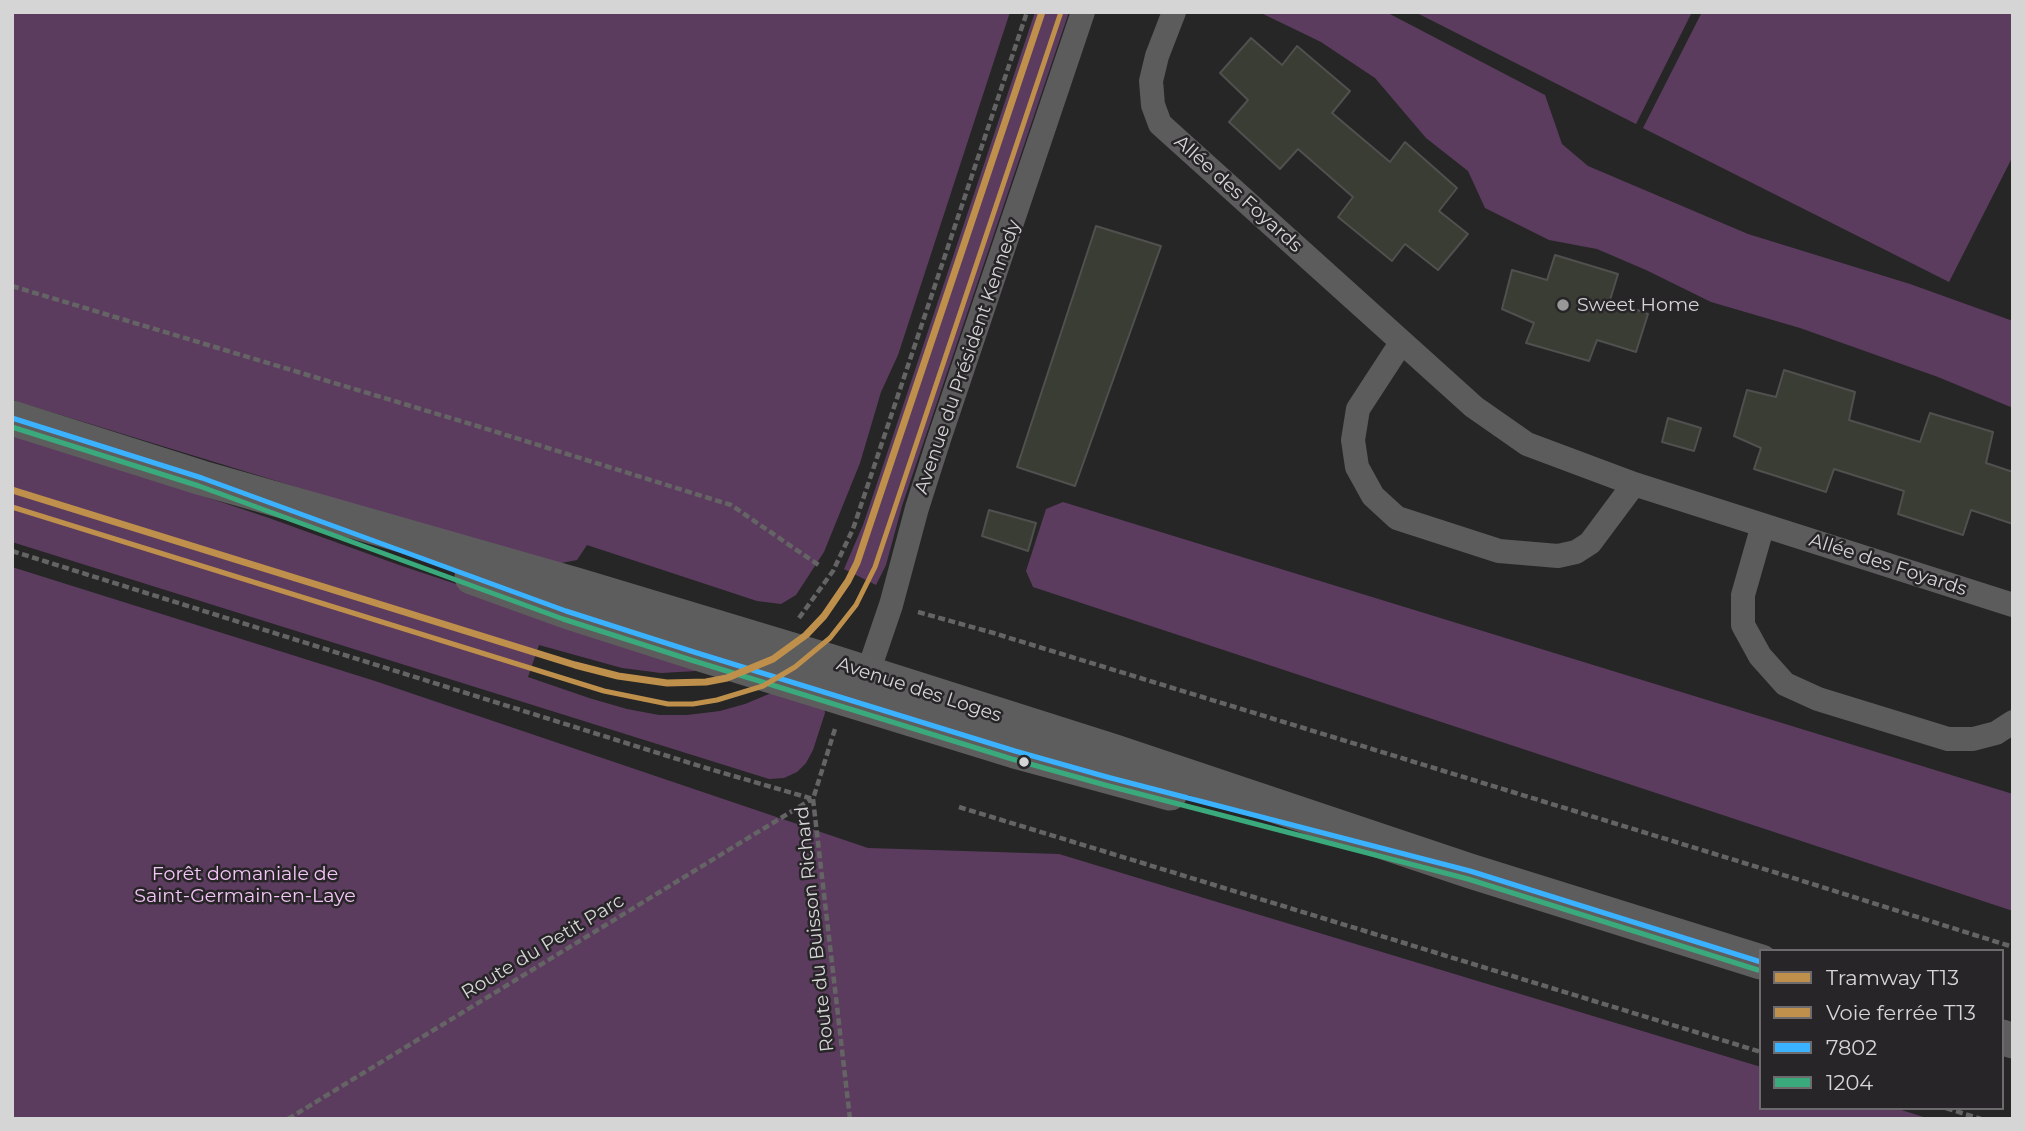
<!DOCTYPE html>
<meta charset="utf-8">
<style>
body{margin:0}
#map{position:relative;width:2025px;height:1131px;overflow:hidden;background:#262626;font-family:Montserrat,sans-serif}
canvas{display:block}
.frame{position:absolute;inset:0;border:14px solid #d6d5d6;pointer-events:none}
.legend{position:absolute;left:1759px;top:949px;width:245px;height:161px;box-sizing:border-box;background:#272527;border:2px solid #6d6b6d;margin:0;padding:9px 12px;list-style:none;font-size:21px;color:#d6d5d6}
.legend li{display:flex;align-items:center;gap:14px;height:35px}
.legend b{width:35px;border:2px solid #6d6b6d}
</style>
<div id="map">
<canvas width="2025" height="1131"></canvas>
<div class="frame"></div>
<ul class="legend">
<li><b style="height:9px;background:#bf904b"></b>Tramway T13</li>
<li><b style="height:9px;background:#bf904b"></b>Voie ferrée T13</li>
<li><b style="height:9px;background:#3bb2ff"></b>7802</li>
<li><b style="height:9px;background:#3aaa7d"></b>1204</li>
</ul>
</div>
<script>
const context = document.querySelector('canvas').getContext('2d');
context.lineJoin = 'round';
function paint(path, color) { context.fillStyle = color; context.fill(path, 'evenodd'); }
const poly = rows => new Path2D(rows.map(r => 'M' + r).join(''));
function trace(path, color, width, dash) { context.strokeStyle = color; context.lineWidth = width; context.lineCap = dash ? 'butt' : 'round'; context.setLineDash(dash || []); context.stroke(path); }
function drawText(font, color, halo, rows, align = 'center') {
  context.font = font + ' Montserrat,sans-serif'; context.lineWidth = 5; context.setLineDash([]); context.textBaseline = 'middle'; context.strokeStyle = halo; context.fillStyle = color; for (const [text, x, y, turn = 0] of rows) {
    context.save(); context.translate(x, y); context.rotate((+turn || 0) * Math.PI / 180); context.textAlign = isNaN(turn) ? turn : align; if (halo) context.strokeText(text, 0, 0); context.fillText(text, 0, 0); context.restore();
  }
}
paint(poly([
 [12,12,1010,12,898,355,881,392,860,463,824,552,796,595,781,604,757,601,587,545,577,560,551,565,12,400],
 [1035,12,1069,12,902,506,886,565,876,585,844,569,863,525],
 [1259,12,1386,12,1545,95,1562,144,1588,166,1748,234,1910,284,2013,321,2013,408,1938,377,1800,328,1711,302,1646,270,1597,249,1549,240,1485,208,1468,171,1426,138,1375,78,1321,42],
 [1415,12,1692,12,1636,124],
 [1702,12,2013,12,2013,156,1949,282,1643,128],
 [12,435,131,472,269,518,399,565,714,670,661,673,622,668,539,645,528,677,589,698,627,709,659,715,687,715,720,711,745,704,781,689,824,707,825,713,813,750,806,763,797,772,784,778,769,779,12,542],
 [1063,502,2013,794,2013,911,1033,587,1026,571,1046,509],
 [12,567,375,681,868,848,1059,854,1761,1067,1761,1108,1895,1108,1930,1119,12,1119]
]), '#5c3c5e');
const building = poly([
 [1251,38,1282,65,1297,46,1350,91,1332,113,1390,162,1405,142,1457,188,1439,211,1468,234,1438,270,1405,244,1392,261,1338,217,1353,197,1298,149,1280,169,1229,122,1248,100,1220,73,1251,38],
 [1096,226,1161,246,1075,486,1017,467,1096,226],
 [1555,255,1618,274,1610,300,1648,314,1636,352,1597,340,1589,361,1526,343,1534,323,1502,309,1512,270,1547,280,1555,255],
 [1784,370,1855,392,1849,420,1920,442,1930,413,1993,432,1986,463,2013,472,2013,524,1971,510,1963,535,1898,514,1904,491,1834,469,1826,492,1754,469,1761,448,1734,436,1747,390,1776,397,1784,370],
 [1668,418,1701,428,1694,451,1662,442,1668,418],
 [989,510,1036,523,1028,551,982,536,989,510]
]);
paint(building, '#3a3d34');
trace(building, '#50504f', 2);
trace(poly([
 [12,286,474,425,731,505,820,566],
 [12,551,706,768,813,799],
 [918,612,990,632,1790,877,2013,947],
 [799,618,833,571,853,529,1027,12],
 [835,729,813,799,850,1119],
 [959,807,1761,1052],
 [1946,1108,1981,1119],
 [288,1119,812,799]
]), '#656465', 4.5, [7, 3.5]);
trace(poly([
 [1174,12,1157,56,1151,81,1153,105,1160,124,1474,407,1527,444,1634,484,2013,605],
 [1401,343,1358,409,1353,440,1357,467,1373,496,1397,518,1499,551,1558,556,1576,552,1590,543,1634,484],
 [1763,525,1743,595,1743,625,1760,656,1785,684,1818,699,1948,739,1973,739,1996,733,2013,722],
 [863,687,891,605,917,508,939,439,1083,12]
]), '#5c5c5c', 24);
trace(poly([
 [12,418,202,478,580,586,832,662,1115,752,1470,871,1761,962],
 [472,577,566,611,694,652,1015,751,1170,793],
 [2002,1037,2013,1041]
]), '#5e5d5e', 35);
trace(poly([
 [12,418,202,478,566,611,694,652,1015,751,1107,777,1470,871,1761,962]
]), '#3bb2ff', 5);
trace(poly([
 [12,427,199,486,563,619,691,660,1012,759,1105,785,1468,879,1758,970]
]), '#3aaa7d', 5);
trace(poly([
 [12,490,575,665,618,676,667,683,706,682,727,678,773,659,806,635,824,616,848,581,857,563,1042,12]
]), '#bf904b', 7);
trace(poly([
 [12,507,604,691,668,704,693,704,717,700,763,686,795,667,830,638,856,605,875,567,1061,12]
]), '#bf904b', 5);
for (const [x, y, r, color] of [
 [1563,305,7,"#989898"],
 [1024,762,6,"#d6d5d6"]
]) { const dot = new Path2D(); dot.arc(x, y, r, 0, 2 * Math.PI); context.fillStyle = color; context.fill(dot); trace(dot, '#272527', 2.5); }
drawText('19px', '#d6d5d6', '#272527', [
 ["Allée des Foyards",1238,194,42],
 ["Avenue du Président Kennedy",968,357,-71],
 ["Allée des Foyards",1888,565,18],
 ["Avenue des Loges",919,690,18],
 ["Route du Buisson Richard",815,929,-96],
 ["Route du Petit Parc",543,947,-31]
]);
drawText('19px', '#d6d5d6', '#272527', [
 ["Sweet Home",1577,305]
], 'left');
drawText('19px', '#f5c4f8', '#272527', [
 ["Forêt domaniale de",245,874],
 ["Saint-Germain-en-Laye",245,896]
]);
</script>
